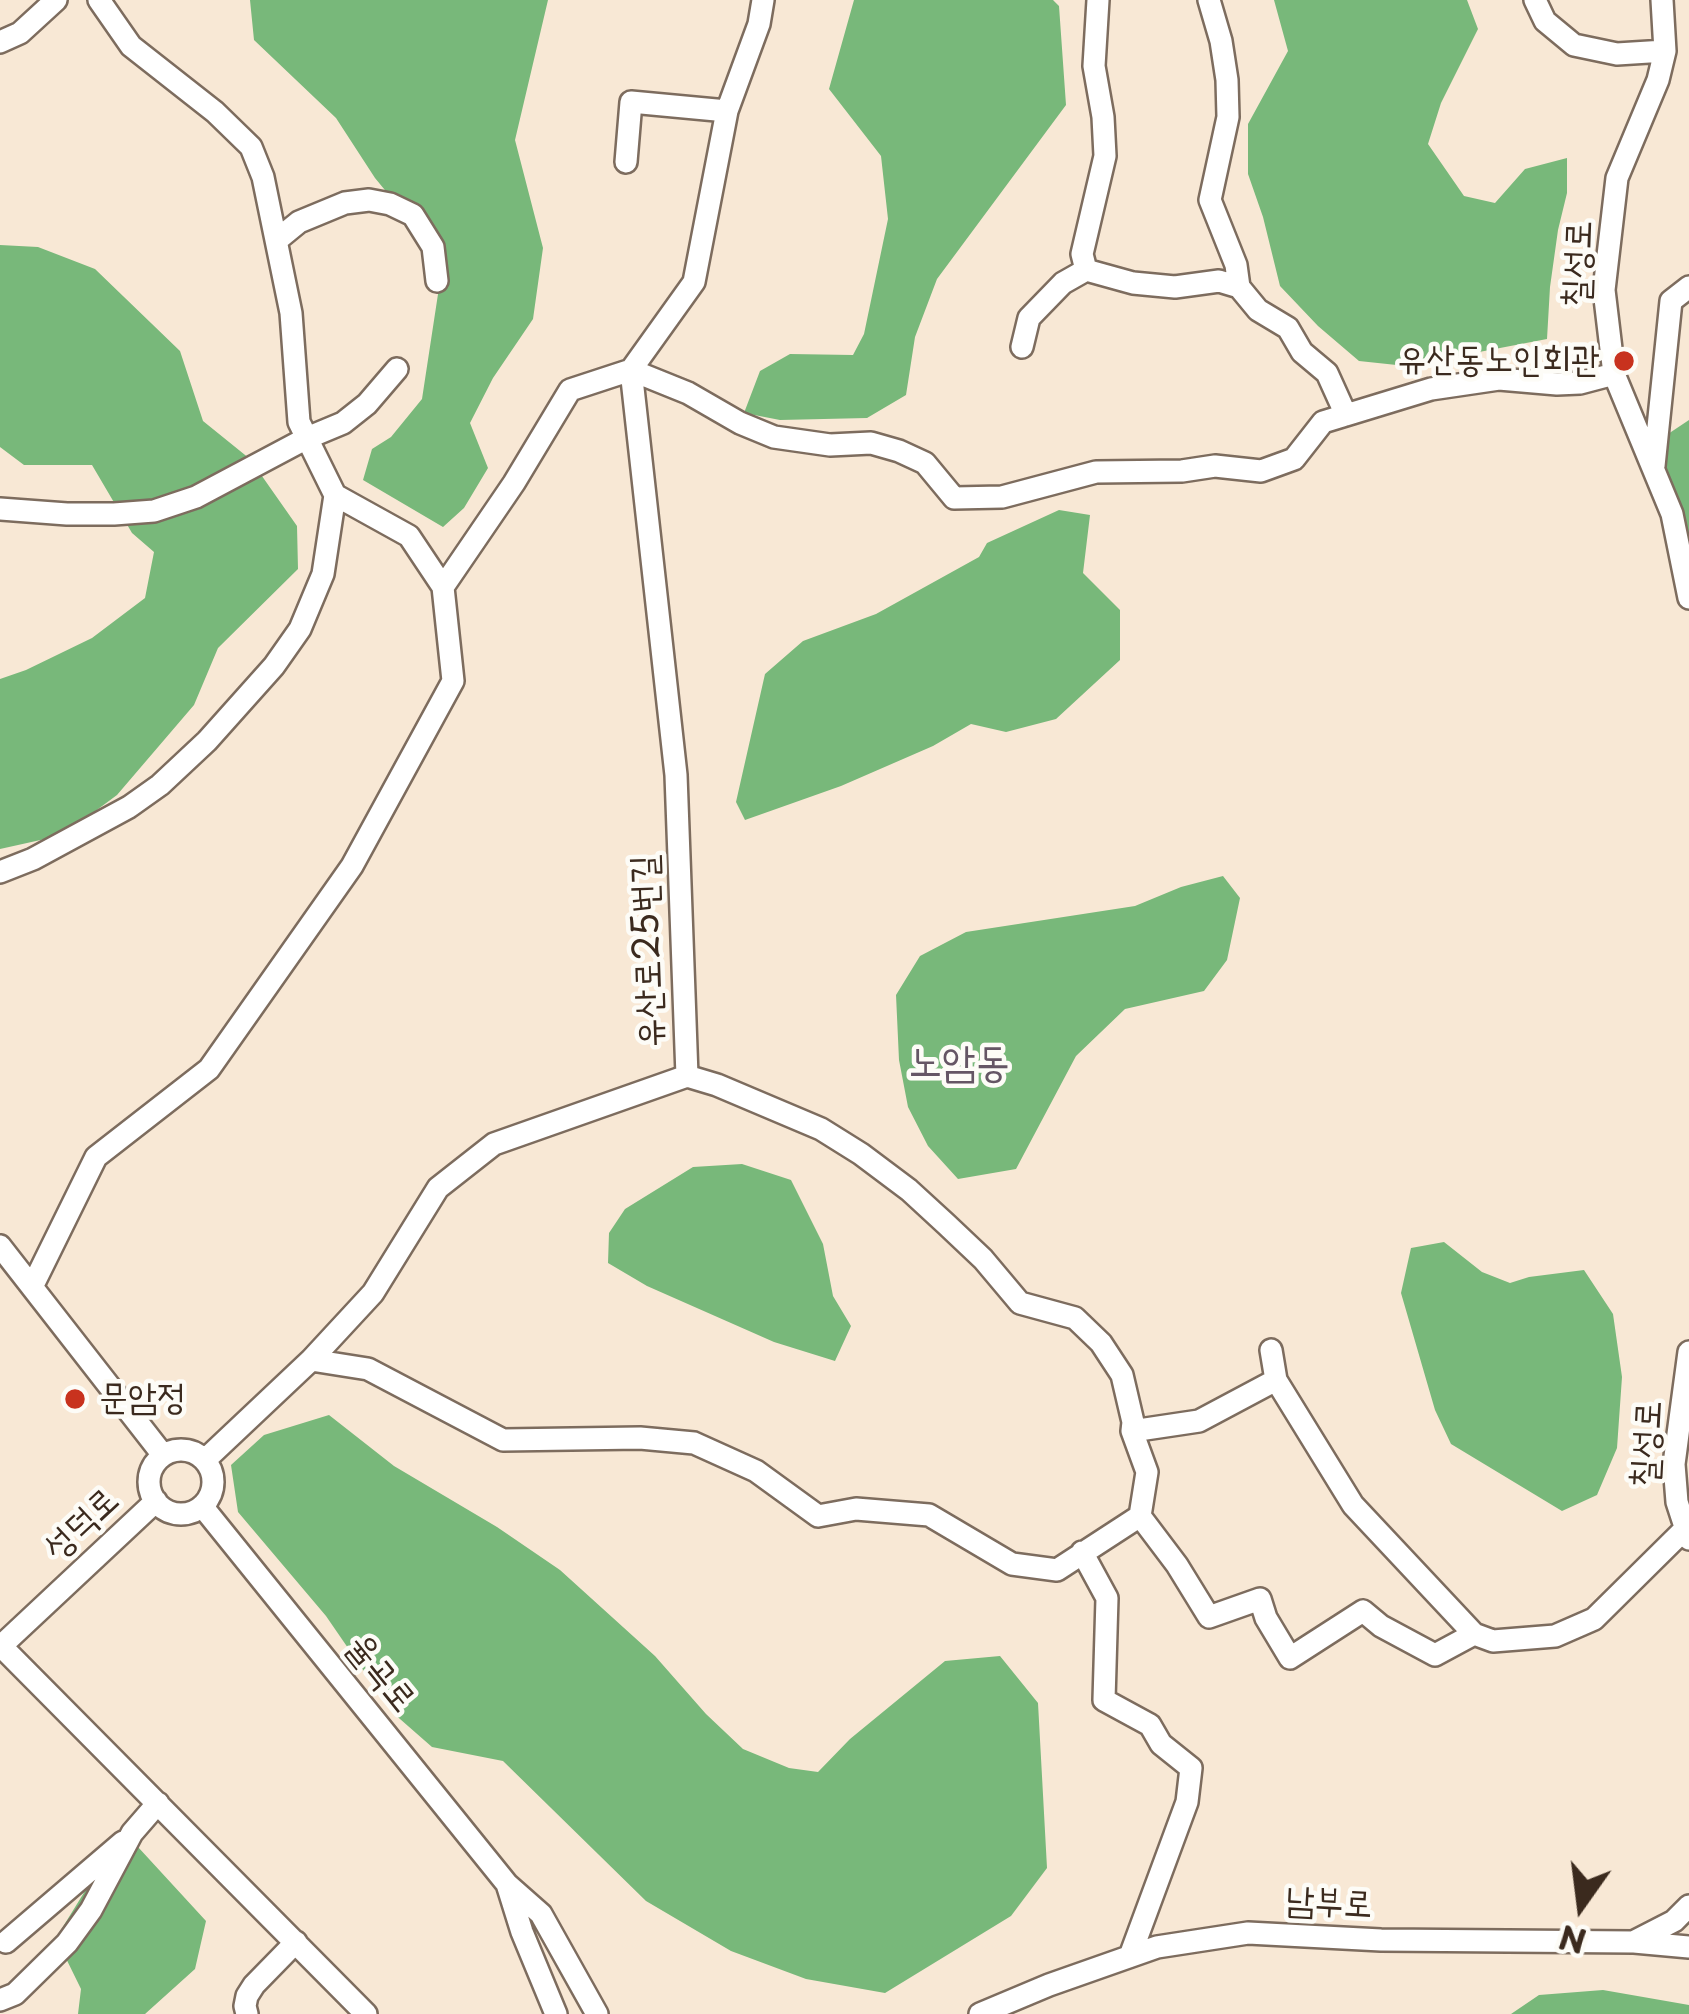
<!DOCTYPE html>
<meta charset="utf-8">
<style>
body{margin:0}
#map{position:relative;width:1689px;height:2014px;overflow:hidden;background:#f8e8d5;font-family:"Playpen Sans",sans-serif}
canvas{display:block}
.north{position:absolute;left:1521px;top:1846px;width:120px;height:120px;-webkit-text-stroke:9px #fdfcf7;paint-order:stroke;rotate:194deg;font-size:33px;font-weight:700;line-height:48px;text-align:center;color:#3b2a1e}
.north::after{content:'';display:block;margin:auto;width:42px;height:54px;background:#3b2a1e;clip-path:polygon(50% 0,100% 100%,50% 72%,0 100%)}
</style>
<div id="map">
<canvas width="1689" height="2014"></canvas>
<div class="north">N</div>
</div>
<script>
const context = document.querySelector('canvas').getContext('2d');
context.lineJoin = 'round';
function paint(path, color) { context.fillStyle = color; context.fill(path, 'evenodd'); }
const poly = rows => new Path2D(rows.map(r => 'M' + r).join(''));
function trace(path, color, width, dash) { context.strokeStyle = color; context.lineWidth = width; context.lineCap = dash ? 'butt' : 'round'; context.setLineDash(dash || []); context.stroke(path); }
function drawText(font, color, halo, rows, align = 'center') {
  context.font = font + ' "Playpen Sans","Poor Story",sans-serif'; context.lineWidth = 9; context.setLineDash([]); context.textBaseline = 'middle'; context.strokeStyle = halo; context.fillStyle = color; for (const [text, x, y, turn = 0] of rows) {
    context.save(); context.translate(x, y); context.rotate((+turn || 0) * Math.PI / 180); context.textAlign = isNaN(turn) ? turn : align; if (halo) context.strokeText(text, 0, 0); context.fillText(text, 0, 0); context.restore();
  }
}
paint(poly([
 [250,0,548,0,515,140,543,248,533,319,493,378,470,423,488,468,464,508,443,527,363,480,372,449,391,437,422,399,440,281,426,240,375,178,336,118,254,40],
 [854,0,1053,0,1059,6,1066,105,937,279,915,337,906,395,867,418,780,420,744,413,760,371,790,354,853,355,864,334,888,219,881,156,829,89],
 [1274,0,1467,0,1478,29,1441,103,1428,144,1464,196,1495,203,1525,169,1567,158,1567,193,1558,230,1550,287,1547,339,1406,366,1359,361,1318,326,1280,286,1263,217,1248,174,1248,124,1288,51],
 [0,245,38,247,95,269,180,351,203,421,250,459,297,526,298,569,218,648,194,705,117,795,63,835,0,849,0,679,26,670,92,638,145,598,154,552,132,533,92,465,24,465,0,447],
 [1689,420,1689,572,1657,465,1659,440],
 [1059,510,1090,515,1083,573,1120,610,1120,660,1056,719,1006,732,971,724,933,746,841,786,745,820,736,802,765,674,803,641,876,614,979,557,987,543],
 [1223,876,1240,898,1227,960,1204,991,1125,1009,1076,1056,1016,1169,958,1179,928,1146,908,1107,899,1060,896,995,920,956,966,932,1135,906,1181,887],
 [742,1164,791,1180,823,1244,833,1296,851,1326,835,1361,774,1342,647,1286,608,1263,609,1233,625,1209,693,1167],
 [1444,1242,1482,1272,1510,1283,1529,1277,1584,1270,1613,1314,1622,1377,1617,1448,1597,1495,1562,1511,1451,1444,1435,1410,1401,1293,1411,1248],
 [329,1415,394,1466,497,1527,560,1570,655,1656,706,1714,743,1749,789,1768,818,1772,850,1739,945,1661,1000,1656,1038,1703,1047,1868,1011,1916,885,1993,806,1979,731,1951,646,1901,503,1761,432,1747,392,1712,326,1616,238,1512,231,1465,264,1435],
 [138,1847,206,1921,195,1969,145,2014,78,2014,81,1989,56,1938,85,1891,119,1857],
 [1603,1990,1689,2005,1689,2014,1511,2014,1539,1995]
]), '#78b87a');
const minor = poly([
 [1098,0,1094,66,1103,117,1105,156,1082,254,1086,270,1133,283,1175,287,1219,281,1239,287],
 [1209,0,1221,41,1227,80,1228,117,1210,200,1236,265,1239,287,1258,310,1288,328,1302,352,1327,373,1346,415],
 [1535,0,1545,21,1574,45,1617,54,1665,51],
 [1662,0,1665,51,1658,80,1617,178,1604,290,1614,374,1672,514,1689,598],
 [0,42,20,33,56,0],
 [626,162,631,102,727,111],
 [277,240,299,222,345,203,369,200,390,204,413,215,433,247,437,281],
 [1022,347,1029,318,1063,283,1086,270],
 [1654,466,1671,301,1689,287],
 [0,509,67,514,114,514,154,511,196,497,307,438,343,423,367,404,397,369],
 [443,587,514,483,570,390,631,370,694,282,727,111,759,24,763,0],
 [0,872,33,859,129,807,160,785,207,741,274,666,300,629,323,574,335,495],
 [687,1076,676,775,631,370,688,393,740,423,774,437,830,445,871,443,899,451,925,463,954,498,1002,497,1096,472,1182,471,1215,466,1261,471,1294,459,1323,422,1431,389,1499,379,1557,384,1580,383,1614,374],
 [0,1246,163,1455],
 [32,1287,96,1157,209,1069,352,866,453,681,443,587,409,536,335,495,299,422,291,313,263,177,251,147,215,112,131,46,99,0],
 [1271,1350,1276,1380,1353,1505,1474,1634,1493,1641,1555,1636,1594,1619,1684,1530],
 [1689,1352,1674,1464,1677,1502,1689,1539],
 [311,1360,368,1369,503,1440,640,1438,694,1443,756,1471,818,1516,856,1509,929,1515,1012,1564,1057,1570,1140,1516,1147,1472,1132,1431,1133,1422,1122,1375,1101,1343,1075,1318,1020,1303,983,1259,946,1224,909,1190,861,1154,821,1129,717,1085,687,1076],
 [1132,1431,1199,1421,1276,1380],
 '149 1482a32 32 0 1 1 64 0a32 32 0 1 1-64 0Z',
 [205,1460,311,1360,373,1293,438,1188,494,1144,687,1076],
 [202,1506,507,1884],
 [1140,1516,1177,1565,1209,1617,1260,1599,1266,1618,1290,1658,1363,1611,1381,1626,1435,1655,1474,1634],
 [1082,1552,1107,1598,1104,1700,1150,1725,1161,1744,1191,1768,1187,1802,1130,1956],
 [0,1645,366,2014],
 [0,1647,156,1501],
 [1635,1941,1674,1921,1689,1906],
 [6,1942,123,1842],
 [0,2000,15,1994,67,1943,91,1910,132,1833,158,1803],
 [247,2014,245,2006,247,1996,254,1985,296,1942],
 [556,2014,522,1932,507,1884,541,1914,597,2014],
 [980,2014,1049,1985,1157,1947,1248,1933,1381,1940,1634,1942,1689,1947]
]);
trace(minor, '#7d6c5e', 26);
trace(minor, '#fff', 21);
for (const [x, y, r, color] of [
 [1624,361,12,"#c8321e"],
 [75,1399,12,"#c8321e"]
]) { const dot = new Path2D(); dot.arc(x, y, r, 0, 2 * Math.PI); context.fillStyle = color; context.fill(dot); trace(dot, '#fdfcf7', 4.5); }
drawText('36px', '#3b2a1e', '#fdfcf7', [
 ["칠성로",1579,264,-88],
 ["유산로25번길",649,951,-92],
 ["칠성로",1648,1444,-87],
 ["성덕로",82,1525,-43],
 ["율곡로",380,1674,51],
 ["남부로",1329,1904,3]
]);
drawText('36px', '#3b2a1e', '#fdfcf7', [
 ["유산동노인회관",1600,361],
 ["문암정",99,1399,"left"]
], 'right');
drawText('42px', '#655665', '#fdfcf7', [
 ["노암동",959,1064]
]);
</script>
